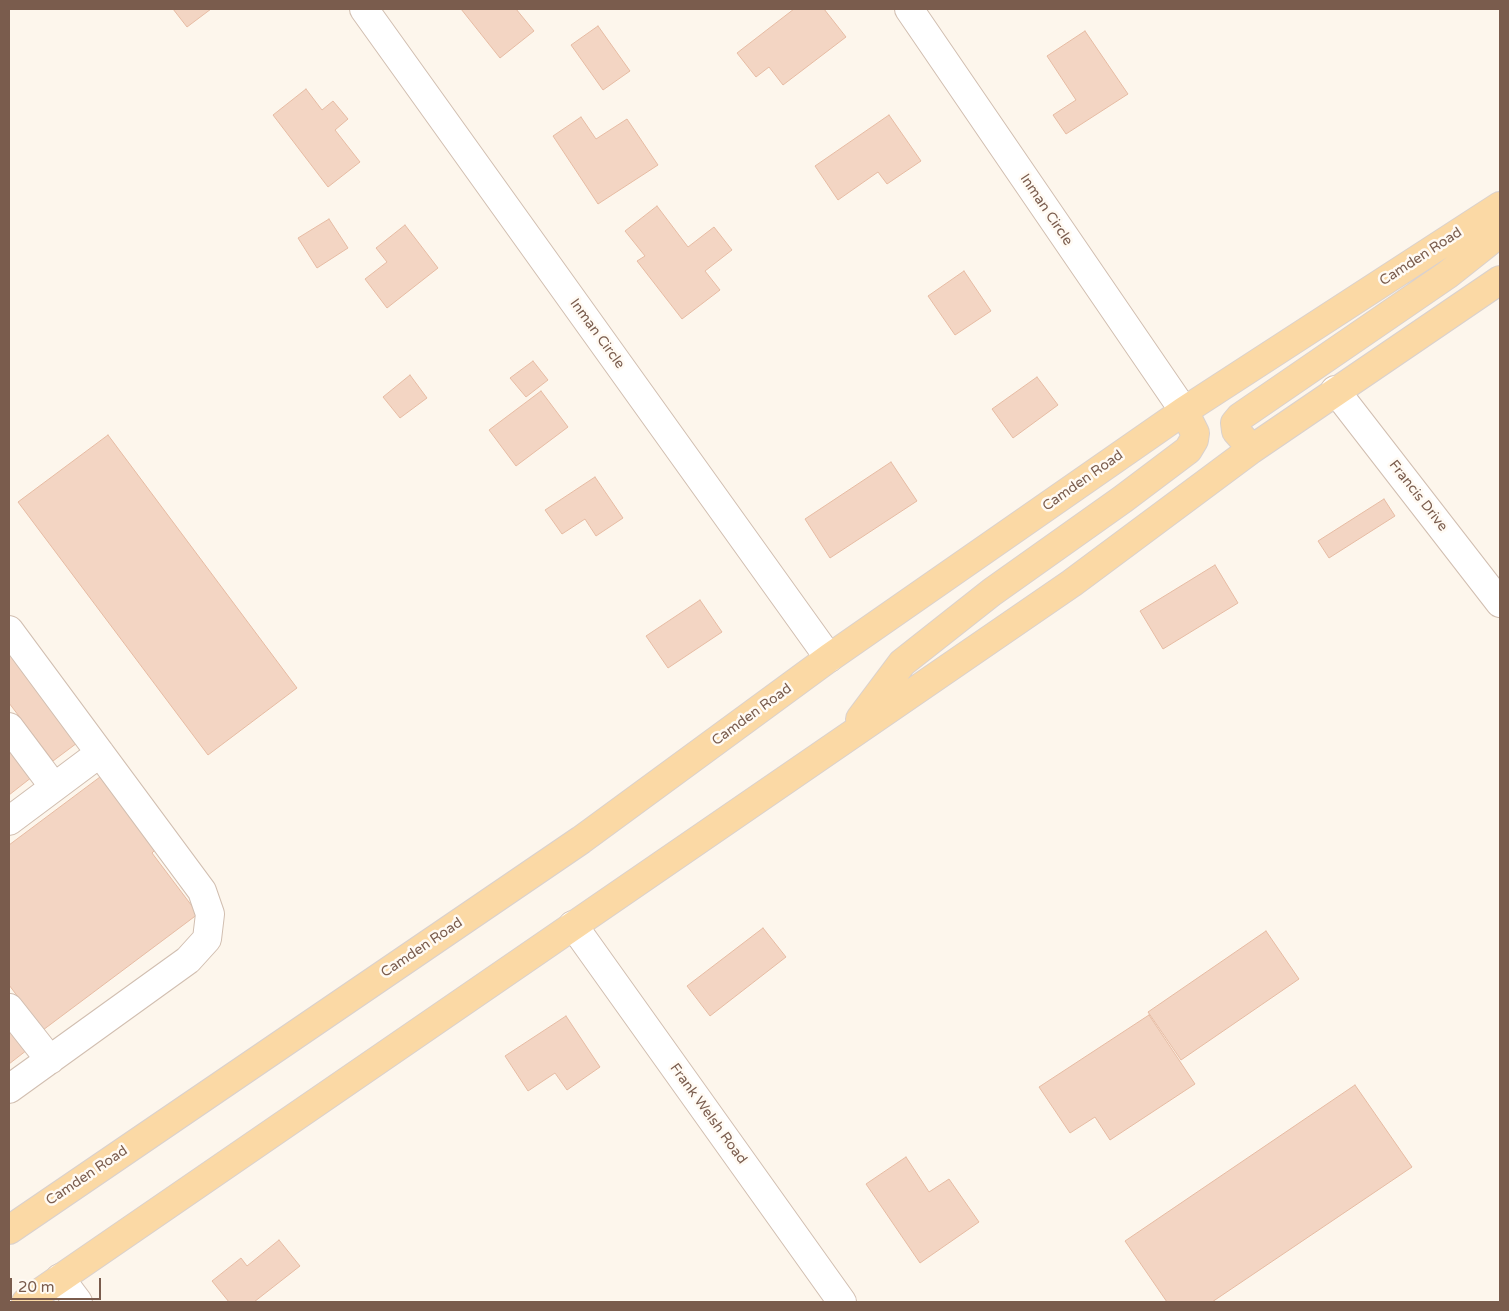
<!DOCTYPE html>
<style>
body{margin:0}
#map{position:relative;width:1509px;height:1311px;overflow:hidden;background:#fdf6ec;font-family:"Varela Round",sans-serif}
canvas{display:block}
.frame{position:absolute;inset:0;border:10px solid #7a5c4d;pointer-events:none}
.scale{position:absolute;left:10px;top:1278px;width:91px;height:22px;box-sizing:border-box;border:2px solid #7a5c4d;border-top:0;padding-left:6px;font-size:15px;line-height:18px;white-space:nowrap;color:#7a5c4d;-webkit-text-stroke:4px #fffaf3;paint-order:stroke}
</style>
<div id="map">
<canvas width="1509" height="1311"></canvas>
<div class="frame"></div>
<div class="scale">20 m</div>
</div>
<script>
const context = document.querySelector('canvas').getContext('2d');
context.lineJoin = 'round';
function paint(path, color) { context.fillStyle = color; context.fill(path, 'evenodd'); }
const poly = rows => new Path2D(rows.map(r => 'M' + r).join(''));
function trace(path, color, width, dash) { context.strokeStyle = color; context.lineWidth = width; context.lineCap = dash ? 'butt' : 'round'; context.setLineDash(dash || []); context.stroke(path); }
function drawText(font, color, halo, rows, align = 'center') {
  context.font = font + ' "Varela Round",sans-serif'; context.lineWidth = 5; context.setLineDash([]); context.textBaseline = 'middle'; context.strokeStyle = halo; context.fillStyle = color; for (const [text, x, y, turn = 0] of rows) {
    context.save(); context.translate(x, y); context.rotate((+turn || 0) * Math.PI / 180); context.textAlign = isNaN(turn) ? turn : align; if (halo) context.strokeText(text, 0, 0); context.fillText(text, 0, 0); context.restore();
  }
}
const building = poly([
 [173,9,211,9,187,27,173,9],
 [461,9,516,9,534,31,500,58,461,9],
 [794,9,824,9,846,37,783,85,769,67,756,77,737,53,794,9],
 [598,26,630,71,603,90,571,45,598,26],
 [1085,31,1128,94,1066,134,1053,115,1076,100,1047,56,1085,31],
 [306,89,322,110,333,101,348,119,335,130,360,162,328,187,273,115,306,89],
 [889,115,921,161,887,184,878,172,838,200,815,166,889,115],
 [581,117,596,139,627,119,658,165,598,204,553,136,581,117],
 [657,206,688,247,714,227,732,250,705,271,720,290,682,319,637,261,645,256,625,231,657,206],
 [329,219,348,248,317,268,298,238,329,219],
 [405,225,438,268,387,308,365,279,387,262,376,248,405,225],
 [964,271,991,311,955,335,928,296,964,271],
 [533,361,548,380,526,397,510,378,533,361],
 [410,375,427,398,400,418,383,397,410,375],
 [1037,377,1058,405,1013,438,992,409,1037,377],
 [541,391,568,427,516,466,489,430,541,391],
 [108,435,297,688,208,755,18,502,108,435],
 [891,462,917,501,830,558,805,519,891,462],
 [595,477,623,518,596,536,585,519,562,534,545,510,595,477],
 [1384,499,1395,516,1329,558,1318,541,1384,499],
 [1215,565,1238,603,1163,649,1140,611,1215,565],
 [700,600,722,632,668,668,646,636,700,600],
 [9,653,77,743,53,761,9,703,9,653],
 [9,746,32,777,9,795,9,746],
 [100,777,155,850,152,853,198,914,43,1030,9,985,9,845,100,777],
 [763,928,786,957,710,1016,687,986,763,928],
 [1266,931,1299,979,1181,1060,1148,1012,1266,931],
 [1149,1015,1195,1084,1110,1140,1095,1117,1070,1133,1039,1087,1149,1015],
 [566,1016,600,1067,567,1090,555,1073,528,1091,505,1056,566,1016],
 [9,1026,27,1050,9,1064,9,1026],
 [1355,1085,1412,1167,1212,1302,1167,1302,1125,1241,1355,1085],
 [906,1157,929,1192,949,1179,979,1222,920,1263,866,1184,906,1157],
 [279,1240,300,1266,254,1302,229,1302,212,1281,241,1258,247,1266,279,1240]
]);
paint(building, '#f3d5c3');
trace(building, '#e6bba3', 1);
const minor = poly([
 [364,9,829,658],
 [909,9,1184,411],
 [1335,390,1500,603],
 [9,630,202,891,210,914,207,939,188,960,9,1089],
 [9,727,54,787],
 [9,821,100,753],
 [573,925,842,1302],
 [9,1008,50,1060],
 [60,1278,78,1302]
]);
const major = poly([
 [1252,449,1236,431,1235,423,1240,417,1447,275,1500,233],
 [860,719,902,663,992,592,1123,499,1188,450,1194,440,1195,433,1184,411],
 [9,1230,581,840,829,658,1184,411,1500,206],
 [26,1302,1072,583,1252,449,1500,280]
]);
trace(minor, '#d1beb0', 30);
trace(major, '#dad1cd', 30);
trace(minor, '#fff', 28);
trace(major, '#fbd9a5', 28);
drawText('14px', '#7a5c4d', '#fffaf3', [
 ["Inman Circle",1046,210,56],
 ["Camden Road",1421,257,-33],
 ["Inman Circle",597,334,54],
 ["Camden Road",1083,481,-35],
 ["Francis Drive",1418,496,52],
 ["Camden Road",752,715,-36],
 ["Camden Road",422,948,-34],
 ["Frank Welsh Road",708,1114,54],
 ["Camden Road",87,1176,-34]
]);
</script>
